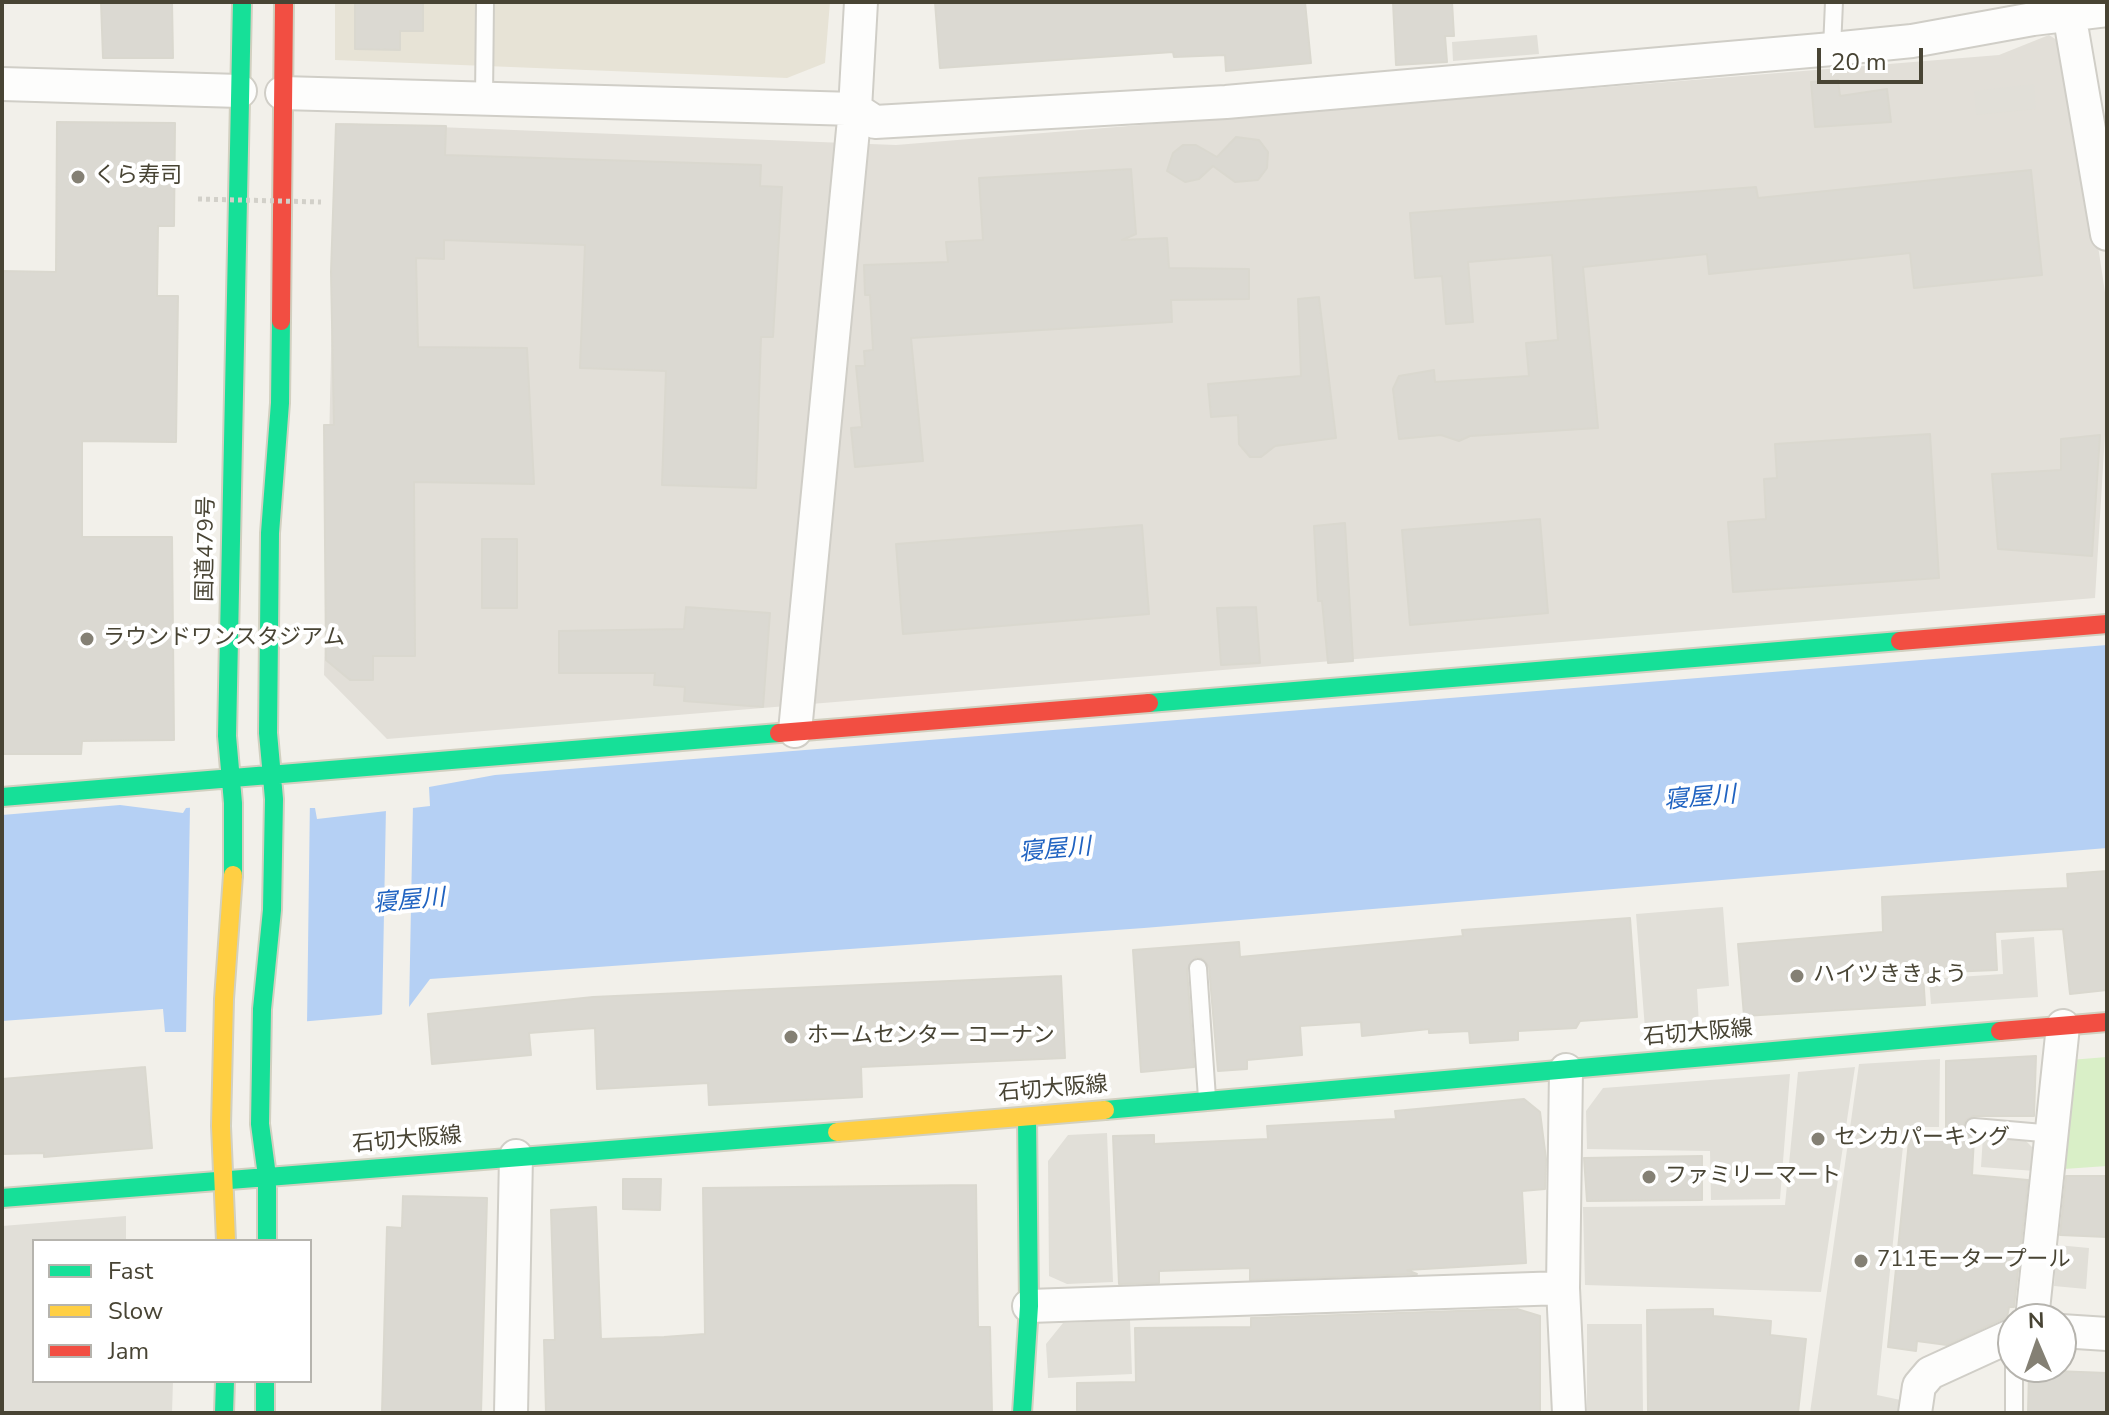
<!DOCTYPE html>
<meta charset="utf-8">
<style>
body{margin:0}
#map{position:relative;width:2109px;height:1415px;overflow:hidden;background:#f2f0ea;font-family:"Nunito Sans",sans-serif}
canvas{display:block}
.frame{position:absolute;inset:0;border:4px solid #484434;pointer-events:none}
.legend{position:absolute;left:32px;top:1239px;width:280px;height:144px;box-sizing:border-box;background:#fff;border:2px solid #b6b4ae;margin:0;padding:10px 14px;list-style:none;font-size:24px;color:#484434}
.legend li{display:flex;align-items:center;gap:16px;height:40px}
.legend b{width:40px;border:2px solid #b6b4ae}
.north{position:absolute;left:1997px;top:1303px;width:80px;height:80px;box-sizing:border-box;background:#fff;border:2px solid #b6b4ae;border-radius:50%;rotate:358deg;font-size:22px;font-weight:700;line-height:32px;text-align:center;color:#484434}
.north::after{content:'';display:block;margin:auto;width:28px;height:36px;background:#848074;clip-path:polygon(50% 0,100% 100%,50% 72%,0 100%)}
.scale{position:absolute;left:1817px;top:48px;width:106px;height:36px;box-sizing:border-box;border:4px solid #484434;border-top:0;padding-left:10px;font-size:24px;line-height:28px;white-space:nowrap;color:#484434;-webkit-text-stroke:6px #fff;paint-order:stroke}
</style>
<div id="map">
<canvas width="2109" height="1415"></canvas>
<div class="frame"></div>
<ul class="legend">
<li><b style="height:10px;background:#16e098"></b>Fast</li>
<li><b style="height:10px;background:#ffcf43"></b>Slow</li>
<li><b style="height:10px;background:#f24e42"></b>Jam</li>
</ul>
<div class="north">N</div>
<div class="scale">20 m</div>
</div>
<script>
const context = document.querySelector('canvas').getContext('2d');
context.lineJoin = 'round';
function paint(path, color) { context.fillStyle = color; context.fill(path, 'evenodd'); }
const poly = rows => new Path2D(rows.map(r => 'M' + r).join(''));
function trace(path, color, width, dash) { context.strokeStyle = color; context.lineWidth = width; context.lineCap = dash ? 'butt' : 'round'; context.setLineDash(dash || []); context.stroke(path); }
function drawText(font, color, halo, rows, align = 'center') {
  context.font = font + ' "Nunito Sans","Noto Sans JP",sans-serif'; context.lineWidth = 8; context.setLineDash([]); context.textBaseline = 'middle'; context.strokeStyle = halo; context.fillStyle = color; for (const [text, x, y, turn = 0] of rows) {
    context.save(); context.translate(x, y); context.rotate((+turn || 0) * Math.PI / 180); context.textAlign = isNaN(turn) ? turn : align; if (halo) context.strokeText(text, 0, 0); context.fillText(text, 0, 0); context.restore();
  }
}
paint(poly([
 [335,2,830,2,825,63,787,78,335,60]
]), '#e7e3d6');
paint(poly([
 [2049,35,2068,47,2106,299,2107,402,2095,598,387,739,324,675,336,123,896,145,1999,55]
]), '#e2dfd8');
paint(poly([
 [2107,1057,2107,1166,2064,1169,2070,1060]
]), '#d9efc7');
paint(poly([
 [1537,35,1539,54,1453,61,1452,42],
 [2034,84,2036,109,1976,115,1974,91],
 [1723,907,1729,986,1697,989,1699,1025,1645,1029,1636,914],
 [2034,937,2038,997,1931,1004,1929,979,2003,974,2001,940],
 [1940,1059,1939,1127,1905,1127,1877,1395,1910,1402,1908,1413,1810,1413,1859,1064],
 [1855,1067,1821,1292,1585,1285,1583,1207,1785,1205,1798,1072],
 [1790,1074,1780,1199,1711,1200,1710,1151,1587,1149,1586,1111,1603,1088],
 [1107,1133,1113,1282,1067,1284,1049,1276,1048,1161,1068,1135],
 [1983,1136,2025,1140,2037,1152,2035,1171,1981,1167],
 [126,1216,126,1241,34,1241,34,1381,173,1381,172,1413,2,1413,2,1226],
 [2057,1245,2089,1248,2086,1289,2054,1286],
 [1130,1320,1132,1374,1048,1378,1046,1344,1063,1323],
 [1587,1324,1642,1324,1643,1413,1587,1413]
]), '#e1dfd8');
paint(poly([
 [2107,645,2107,848,1144,928,430,979,409,1007,379,1015,184,1032,165,1032,163,1009,2,1021,2,815,120,805,183,813,186,808,308,799,308,808,315,808,317,819,430,806,429,787,495,775]
]), '#b5d0f4');
paint(poly([
 [310,796,307,1025,186,1036,190,806],
 [413,804,409,1011,382,1019,386,807]
]), '#f2f0ea');
const building = poly([
 [101,2,172,2,173,58,103,58,101,2],
 [355,2,423,2,423,31,400,31,400,50,355,49,355,2],
 [935,2,1305,2,1311,63,1226,71,1225,55,1174,57,1173,52,940,68,935,2],
 [1393,2,1452,2,1454,36,1445,36,1447,62,1396,65,1393,2],
 [1838,80,1840,96,1887,89,1891,122,1815,127,1811,82,1838,80],
 [57,122,175,123,174,226,158,226,157,296,178,296,176,442,82,441,82,537,172,537,174,740,82,741,81,754,2,754,2,271,56,272,57,122],
 [336,124,446,126,445,155,761,165,760,186,782,187,773,337,761,337,756,488,662,485,666,371,580,368,585,245,444,240,444,259,416,258,418,347,527,348,534,484,414,482,415,656,373,656,373,680,350,680,326,660,324,425,334,425,331,272,336,124],
 [1236,137,1259,140,1268,152,1267,168,1258,180,1235,182,1213,166,1199,179,1185,182,1167,171,1173,153,1183,145,1196,145,1217,157,1236,137],
 [1131,169,1136,234,1122,240,1167,238,1169,268,1249,269,1249,299,1171,300,1172,322,911,338,923,461,855,467,851,428,862,427,856,366,865,366,864,351,873,350,870,295,865,295,864,265,948,262,946,242,983,240,979,178,1131,169],
 [2031,170,2042,275,1914,288,1910,253,1709,274,1707,254,1583,267,1598,428,1470,436,1459,441,1441,435,1399,439,1393,389,1399,376,1434,370,1435,382,1529,376,1526,343,1558,340,1552,255,1468,262,1473,322,1446,324,1442,276,1415,278,1410,213,1756,187,1758,198,2031,170],
 [1319,297,1336,438,1275,446,1261,457,1250,457,1239,444,1238,415,1211,417,1208,384,1301,376,1298,299,1319,297],
 [1930,434,1939,578,1733,592,1728,522,1766,519,1764,479,1777,478,1775,444,1930,434],
 [2100,435,2092,556,1998,549,1992,474,2061,470,2061,439,2100,435],
 [1540,519,1548,613,1410,625,1402,530,1540,519],
 [1345,523,1353,661,1328,663,1322,601,1318,601,1314,526,1345,523],
 [1142,525,1149,614,903,634,896,544,1142,525],
 [482,539,517,539,517,608,482,608,482,539],
 [686,607,770,613,763,707,684,701,685,687,654,685,655,673,559,673,559,631,684,629,686,607],
 [1256,607,1260,663,1221,665,1217,608,1256,607],
 [2107,871,2107,990,2070,994,2063,929,1995,932,1997,970,1923,973,1925,1005,1744,1016,1738,944,1883,932,1882,897,2068,888,2067,874,2107,871],
 [1630,918,1637,1017,1580,1021,1576,1028,1518,1031,1518,1040,1470,1043,1469,1031,1429,1033,1429,1029,1362,1036,1361,1022,1300,1026,1302,1055,1247,1060,1247,1069,1218,1071,1209,967,1203,959,1196,957,1187,969,1194,1067,1141,1072,1133,950,1239,942,1240,957,1463,936,1462,930,1630,918],
 [1061,976,1065,1058,861,1067,862,1097,709,1105,708,1083,597,1089,595,1028,529,1033,531,1055,432,1064,428,1014,593,997,1061,976],
 [2036,1056,2034,1116,1974,1116,1966,1120,1963,1127,1967,1135,1974,1138,1972,1175,2028,1180,2014,1307,2009,1307,2007,1317,1947,1345,1917,1341,1916,1351,1888,1347,1910,1131,1946,1134,1946,1061,2036,1056],
 [145,1067,152,1148,44,1157,44,1153,2,1154,2,1079,145,1067],
 [1524,1099,1540,1112,1546,1159,1545,1189,1522,1191,1526,1263,1407,1270,1417,1274,1250,1280,1250,1268,1159,1271,1159,1283,1119,1284,1113,1136,1154,1135,1154,1144,1268,1139,1267,1126,1396,1119,1395,1111,1524,1099],
 [1702,1156,1702,1200,1587,1201,1584,1158,1702,1156],
 [2066,1176,2107,1176,2107,1237,2060,1235,2066,1176],
 [623,1179,661,1179,660,1210,623,1209,623,1179],
 [976,1185,978,1327,990,1327,992,1413,546,1413,544,1340,555,1340,551,1210,596,1207,601,1339,664,1337,705,1334,703,1188,976,1185],
 [403,1196,487,1198,481,1413,382,1413,387,1227,402,1228,403,1196],
 [1517,1309,1540,1316,1540,1413,1077,1413,1077,1383,1136,1382,1135,1328,1251,1327,1251,1318,1517,1309],
 [1713,1309,1713,1316,1771,1321,1770,1335,1806,1339,1798,1413,1648,1411,1647,1310,1713,1309],
 [2029,1370,2107,1373,2107,1413,2028,1413,2029,1370]
]);
paint(building, '#dbd9d2');
trace(building, '#dad8cf', 2);
const lane = poly([
 [1832,49,1834,2],
 [484,98,485,2],
 [1198,968,1207,1098],
 [1974,1127,2054,1134],
 [2014,1367,2014,1413]
]);
const street = poly([
 [2072,2,2069,13,2107,234],
 [2,84,240,91],
 [282,93,855,109,875,122,1226,102,1832,49,1912,41,2033,19,2107,10],
 [795,731,855,109,861,2],
 [1566,1070,1563,1288,1569,1413],
 [1029,1306,1563,1288],
 [2032,1319,2063,1026],
 [2061,1331,2107,1334],
 [511,1413,516,1156],
 [1915,1413,1919,1386,1930,1373,2013,1335]
]);
const fast = poly([
 [1149,703,1900,641],
 [2,797,779,733],
 [233,875,233,803,227,736,242,2],
 [1105,1110,2000,1031],
 [2,1198,837,1132],
 [267,1241,267,1176,260,1124,262,1009,272,910,274,799,268,733,270,533,280,403,281,321],
 [265,1381,265,1413],
 [224,1413,225,1381],
 [1022,1413,1029,1306,1027,1117]
]);
const slow = poly([
 [837,1132,1105,1110],
 [226,1241,221,1126,224,999,233,875]
]);
const jam = poly([
 [281,321,284,2],
 [1900,641,2107,624],
 [779,733,1149,703],
 [2000,1031,2107,1022]
]);
trace(lane, '#d0cec7', 20);
trace(street, '#d0cec7', 36);
trace(fast, '#d2d0c0', 22);
trace(slow, '#d2d0c0', 22);
trace(jam, '#d2d0c0', 22);
trace(lane, '#fdfdfc', 16);
trace(street, '#fdfdfc', 32);
trace(fast, '#16e098', 18);
trace(slow, '#ffcf43', 18);
trace(jam, '#f24e42', 18);
trace(poly([
 [198,199,321,202]
]), '#d2d0c9', 5, [4, 4]);
for (const [x, y, r, color] of [
 [78,177,8,"#848074"],
 [87,639,8,"#848074"],
 [1797,976,8,"#848074"],
 [791,1037,8,"#848074"],
 [1818,1139,8,"#848074"],
 [1649,1177,8,"#848074"],
 [1861,1261,8,"#848074"]
]) { const dot = new Path2D(); dot.arc(x, y, r, 0, 2 * Math.PI); context.fillStyle = color; context.fill(dot); trace(dot, '#fff', 3); }
drawText('22px', '#484434', '#fff', [
 ["くら寿司",94,177],
 ["ラウンドワンスタジアム",103,639],
 ["ハイツききょう",1813,976],
 ["ホームセンター コーナン",807,1037],
 ["センカパーキング",1834,1139],
 ["ファミリーマート",1665,1177],
 ["711モータープール",1877,1261]
], 'left');
drawText('22px', '#484434', '#fff', [
 ["国道479号",207,549,-89],
 ["石切大阪線",1698,1034,-5],
 ["石切大阪線",1053,1090,-5],
 ["石切大阪線",407,1141,-5]
]);
drawText('italic 24px', '#2063c1', '#fff', [
 ["寝屋川",1700,799,-5],
 ["寝屋川",1055,851,-5],
 ["寝屋川",409,902,-5]
]);
</script>
